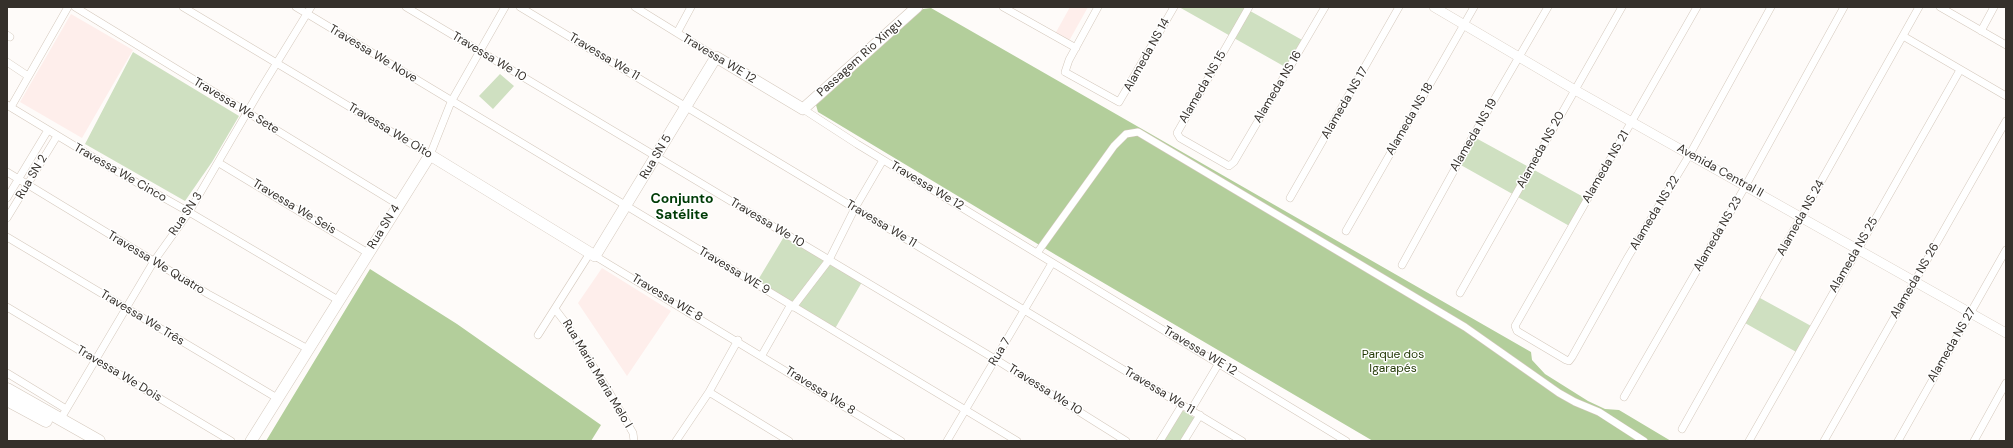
<!DOCTYPE html>
<meta charset="utf-8">
<style>
body{margin:0}
#map{position:relative;width:2013px;height:448px;overflow:hidden;background:#fefbf9;font-family:"DM Sans",sans-serif}
canvas{display:block}
.frame{position:absolute;inset:0;border:8px solid #35302b;pointer-events:none}
</style>
<div id="map">
<canvas width="2013" height="448"></canvas>
<div class="frame"></div>
</div>
<script>
const context = document.querySelector('canvas').getContext('2d');
context.lineJoin = 'round';
function paint(path, color) { context.fillStyle = color; context.fill(path, 'evenodd'); }
const poly = rows => new Path2D(rows.map(r => 'M' + r).join(''));
function trace(path, color, width, dash) { context.strokeStyle = color; context.lineWidth = width; context.lineCap = dash ? 'butt' : 'round'; context.setLineDash(dash || []); context.stroke(path); }
function drawText(font, color, halo, rows, align = 'center') {
  context.font = font + ' "DM Sans",sans-serif'; context.lineWidth = 3; context.setLineDash([]); context.textBaseline = 'middle'; context.strokeStyle = halo; context.fillStyle = color; for (const [text, x, y, turn = 0] of rows) {
    context.save(); context.translate(x, y); context.rotate((+turn || 0) * Math.PI / 180); context.textAlign = isNaN(turn) ? turn : align; if (halo) context.strokeText(text, 0, 0); context.fillText(text, 0, 0); context.restore();
  }
}
paint(poly([
 [1070,7,1088,7,1069,41,1055,34],
 [71,14,133,50,82,138,20,102],
 [602,268,671,311,627,376,578,303]
]), '#feeeeb');
paint(poly([
 [1179,7,1243,7,1304,41,1287,68],
 [133,52,239,116,212,162,185,201,85,144],
 [500,74,514,86,493,109,479,96],
 [1474,137,1589,200,1573,228,1459,164],
 [785,235,862,282,833,332,755,285],
 [1760,298,1813,327,1798,353,1745,323],
 [1182,410,1195,418,1181,441,1163,441]
]), '#cfe0c1');
paint(poly([
 [931,8,1531,352,1532,360,1545,374,1588,401,1605,409,1619,410,1671,441,1373,441,1056,255,818,112,816,105,923,9],
 [370,269,457,324,601,425,591,441,266,441]
]), '#b3ce9b');
const minor = poly([
 [75,7,399,205],
 [183,7,430,155,451,102,505,7],
 [296,7,1017,441],
 [406,7,995,359,1126,441],
 [520,7,1242,441],
 [635,7,716,57],
 [1003,7,1076,48],
 [1098,7,1069,60,1065,72,1119,102,1174,7],
 [1249,7,1177,133,1180,138,1229,166,1234,162,1325,7],
 [1697,7,1515,326,1517,331,1566,360,1569,361,1572,357,1628,257,1690,154,1771,7],
 [1940,7,2006,45],
 [1981,31,1994,7],
 [677,33,691,7],
 [7,35,10,37],
 [1903,36,2006,96],
 [7,62,28,76],
 [7,105,111,168,189,212,338,300],
 [11,107,68,7],
 [803,109,857,144,1346,441],
 [219,163,368,253],
 [7,172,208,294,308,349],
 [7,198,48,130],
 [1290,198,1399,7],
 [7,218,57,136],
 [1346,231,1474,7],
 [7,237,277,398],
 [1037,253,1114,146,1126,134,1138,132,1465,327,1559,393,1575,402,1599,412,1644,441],
 [595,256,901,441],
 [1402,265,1473,136,1548,7],
 [1460,293,1622,7],
 [7,307,231,441],
 [793,307,829,260,855,208,883,160],
 [555,309,568,326,608,390,633,433,634,441],
 [538,335,590,253],
 [762,355,790,306],
 [7,373,66,409],
 [709,392,789,441],
 [1624,397,1746,185,1844,7],
 [1191,410,1219,363],
 [60,420,154,261,189,212,259,92,311,7],
 [1682,429,1919,7],
 [676,441,709,392,738,340],
 [947,441,1052,263],
 [1160,441,1182,405],
 [1184,441,1200,415],
 [1749,441,1960,70],
 [1824,441,2006,121],
 [1898,441,2006,250],
 [1974,441,2006,383]
]);
const tertiary = poly([
 [1434,7,1575,90,2006,333]
]);
const secondary = poly([
 [251,441,430,155,595,256,716,57,803,109,917,7]
]);
const primary = poly([
 [7,389,99,441],
 [7,400,46,421]
]);
trace(minor, '#d4c8bc', 8);
trace(tertiary, '#d4c8bc', 10);
trace(secondary, '#d4c8bc', 12);
trace(primary, '#d4c8bc', 13);
trace(minor, '#fff', 7);
trace(tertiary, '#fff', 9);
trace(secondary, '#fff', 11);
trace(primary, '#fff', 12);
drawText('12px', '#35302b', '#fff', [
 ["Travessa We Nove",373,54,31],
 ["Alameda NS 14",1147,55,-61],
 ["Travessa We 10",489,57,31],
 ["Travessa We 11",604,57,31],
 ["Passagem Rio Xingu",860,58,-42],
 ["Travessa WE 12",719,59,31],
 ["Alameda NS 15",1203,87,-60],
 ["Alameda NS 16",1278,87,-59],
 ["Alameda NS 17",1345,103,-60],
 ["Travessa We Sete",236,106,31],
 ["Alameda NS 18",1410,119,-60],
 ["Travessa We Oito",390,131,31],
 ["Alameda NS 19",1474,135,-60],
 ["Alameda NS 20",1541,150,-61],
 ["Rua SN 5",656,157,-59],
 ["Alameda NS 21",1606,167,-60],
 ["Avenida Central II",1720,171,29],
 ["Travessa We Cinco",120,173,30],
 ["Rua SN 2",32,177,-59],
 ["Travessa We 12",927,186,31],
 ["Travessa We Seis",294,207,31],
 ["Alameda NS 22",1655,213,-59],
 ["Rua SN 3",186,214,-56],
 ["Alameda NS 24",1801,218,-61],
 ["Travessa We 10",767,223,31],
 ["Travessa We 11",881,224,31],
 ["Rua SN 4",384,227,-58],
 ["Alameda NS 23",1718,234,-60],
 ["Alameda NS 25",1854,255,-60],
 ["Travessa We Quatro",156,263,31],
 ["Travessa WE 9",734,271,31],
 ["Alameda NS 26",1915,281,-60],
 ["Travessa WE 8",667,298,31],
 ["Travessa We Três",142,318,31],
 ["Alameda NS 27",1952,345,-60],
 ["Travessa WE 12",1200,351,31],
 ["Rua 7",1000,352,-58],
 ["Travessa We Dois",119,374,31],
 ["Rua Maria Maria Melo I",597,374,59],
 ["Travessa We 10",1045,390,32],
 ["Travessa We 8",820,391,32],
 ["Travessa We 11",1159,391,31]
]);
drawText('12px', '#1f3600', '#fff', [
 ["Parque dos",1393,355],
 ["Igarapés",1393,369]
]);
drawText('bold 14px', '#003c07', '#fff', [
 ["Conjunto",682,199],
 ["Satélite",682,215]
]);
</script>
